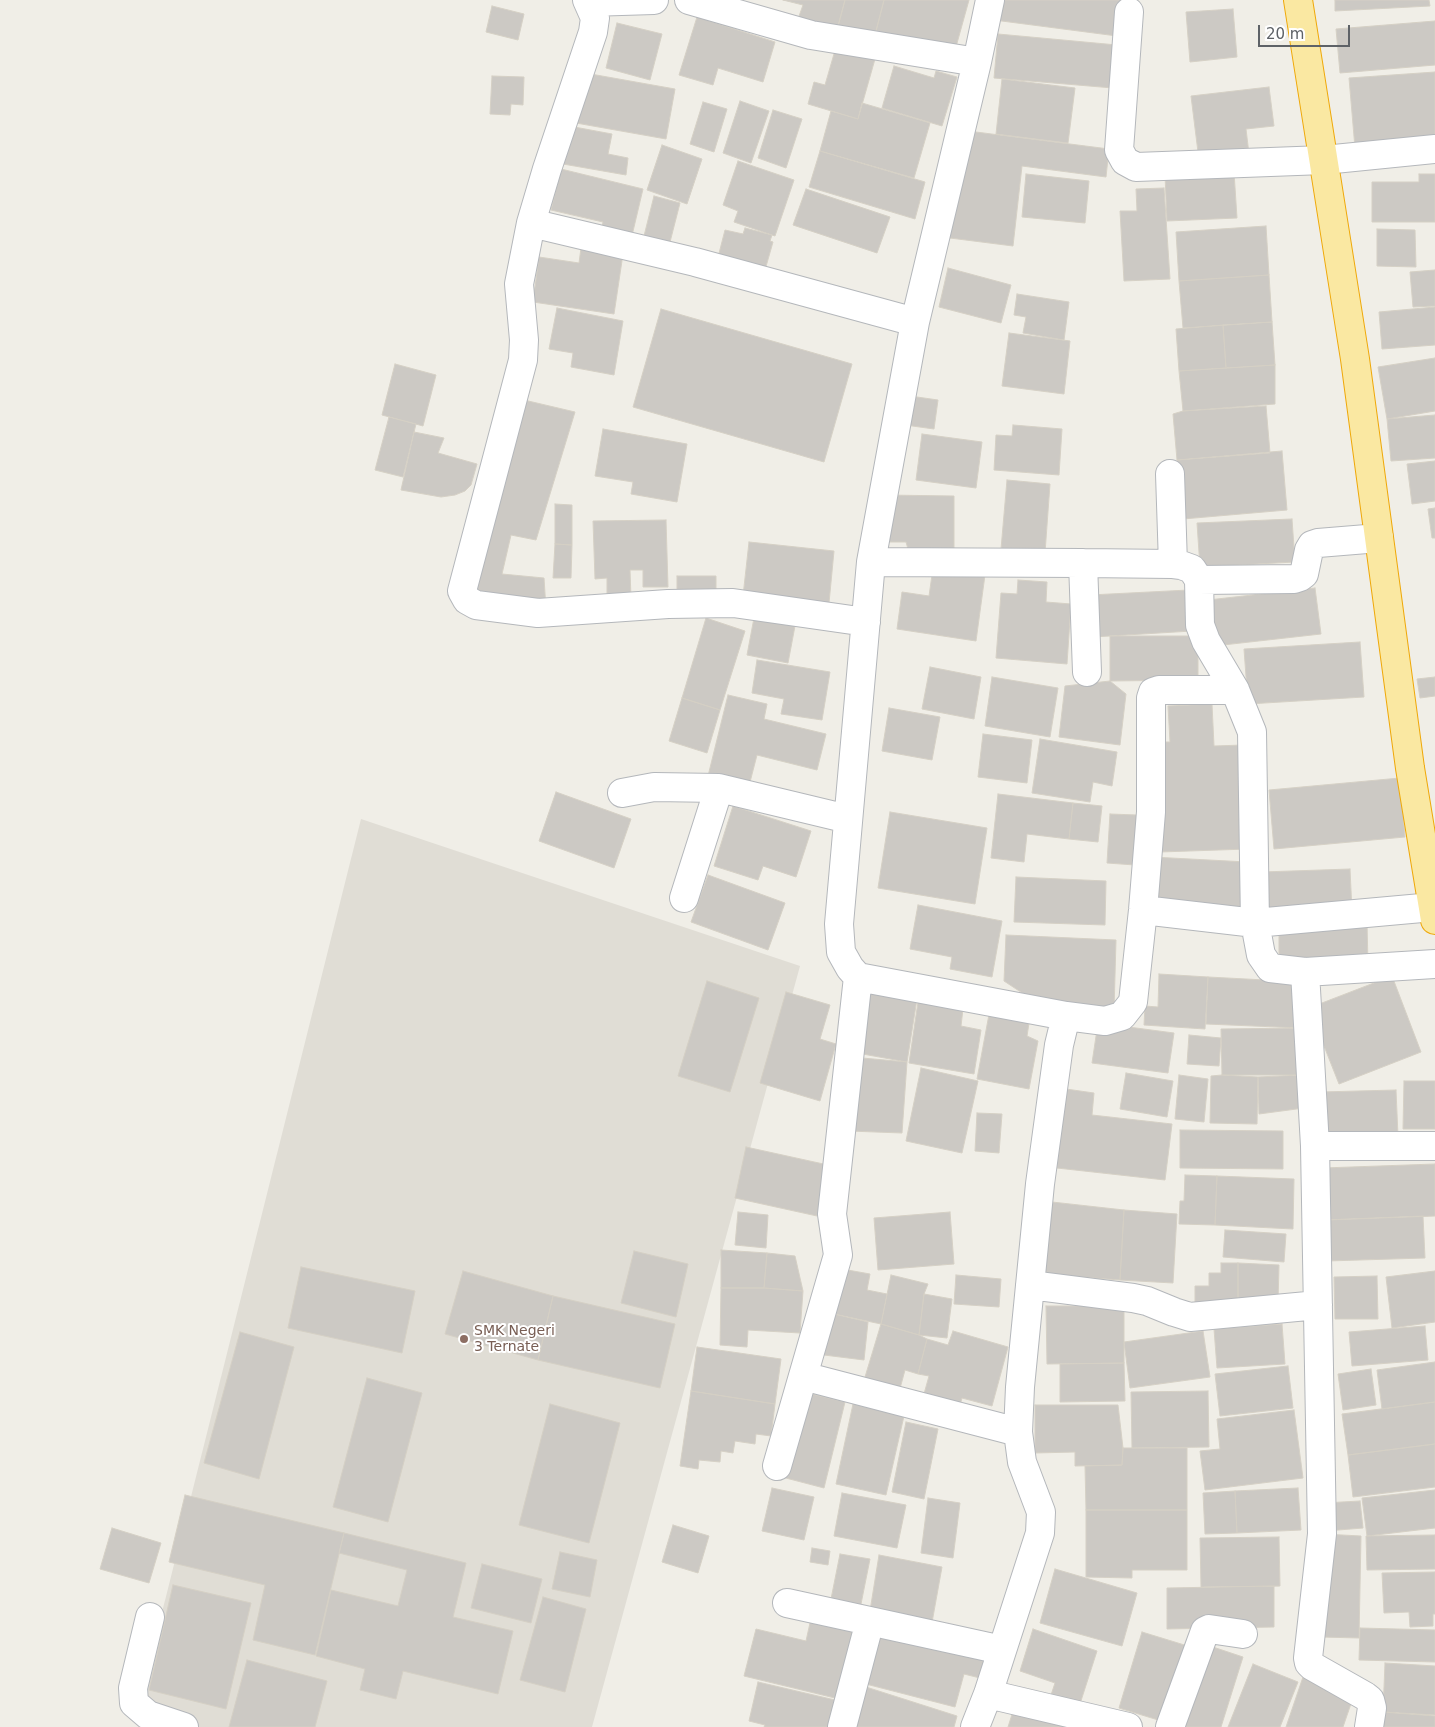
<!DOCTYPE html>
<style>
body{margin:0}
#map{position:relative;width:1435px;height:1727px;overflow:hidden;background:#f0eee7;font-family:"DejaVu Sans",sans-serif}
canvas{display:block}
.scale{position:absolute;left:1258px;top:25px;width:92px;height:22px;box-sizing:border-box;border:2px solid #5e6267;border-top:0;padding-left:6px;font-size:15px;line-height:18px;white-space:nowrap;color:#5e6267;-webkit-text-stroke:4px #fff;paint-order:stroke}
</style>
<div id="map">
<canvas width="1435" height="1727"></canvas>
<div class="scale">20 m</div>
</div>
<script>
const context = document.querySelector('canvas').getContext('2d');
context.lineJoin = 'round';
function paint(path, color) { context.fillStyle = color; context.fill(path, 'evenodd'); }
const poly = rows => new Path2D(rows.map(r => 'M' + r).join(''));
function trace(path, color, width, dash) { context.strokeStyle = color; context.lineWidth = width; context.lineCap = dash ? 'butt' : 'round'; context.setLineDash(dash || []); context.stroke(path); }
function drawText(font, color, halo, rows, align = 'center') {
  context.font = font + ' "DejaVu Sans",sans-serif'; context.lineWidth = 4; context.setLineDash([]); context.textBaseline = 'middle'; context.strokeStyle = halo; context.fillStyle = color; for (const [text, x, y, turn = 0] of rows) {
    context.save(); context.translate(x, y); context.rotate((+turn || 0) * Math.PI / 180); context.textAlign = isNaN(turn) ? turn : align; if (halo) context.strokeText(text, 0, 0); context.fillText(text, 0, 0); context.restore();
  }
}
paint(poly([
 [361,819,800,966,592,1727,181,1727,137,1712]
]), '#e0ddd5');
const building = poly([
 [783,0,845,0,837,30,798,19,803,5,783,0],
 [845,0,884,0,874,39,837,30,845,0],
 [884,0,969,0,954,54,874,39,884,0],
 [996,0,1121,0,1117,36,994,20,996,0],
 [1335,0,1429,0,1430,6,1335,11,1335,0],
 [492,6,524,14,518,40,486,32,492,6],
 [1233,9,1237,57,1190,62,1186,12,1233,9],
 [697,17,775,42,763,82,718,68,713,85,679,75,697,17],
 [1435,21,1435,65,1340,73,1336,29,1435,21],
 [617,23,662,34,650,80,606,68,617,23],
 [998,34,1117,45,1113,88,994,78,998,34],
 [836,47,875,59,858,119,808,104,814,82,825,85,836,47],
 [894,66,934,78,936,71,957,77,942,126,882,108,894,66],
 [1435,72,1435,142,1355,148,1349,78,1435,72],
 [585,73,675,89,666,139,576,123,585,73],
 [492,76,524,77,523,105,511,104,510,115,490,114,492,76],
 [1002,79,1075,88,1068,143,996,134,1002,79],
 [1269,87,1274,126,1246,129,1249,154,1199,160,1191,96,1269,87],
 [740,101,769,111,751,163,723,153,740,101],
 [703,102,727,109,714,152,690,144,703,102],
 [862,103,930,123,914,178,820,151,831,111,858,119,862,103],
 [773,110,802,119,786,168,758,158,773,110],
 [569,126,612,134,608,154,628,158,626,175,563,164,569,126],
 [968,131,1109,149,1106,177,1022,166,1013,246,950,238,968,131],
 [662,145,702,159,687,204,647,190,662,145],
 [820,151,925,182,915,219,809,187,820,151],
 [738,161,794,180,775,236,734,222,738,211,723,205,738,161],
 [561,169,643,189,630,244,600,237,603,222,551,210,561,169],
 [1234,172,1237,218,1167,221,1165,175,1234,172],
 [1026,174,1089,181,1085,223,1022,217,1026,174],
 [1419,174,1435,174,1435,222,1372,222,1372,182,1419,182,1419,174],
 [1164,188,1170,279,1124,281,1120,211,1137,211,1136,189,1164,188],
 [806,189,890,217,877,253,793,225,806,189],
 [654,196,680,203,669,246,643,240,654,196],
 [1266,226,1269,275,1179,281,1176,232,1266,226],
 [745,228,772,235,770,241,773,242,763,277,716,265,725,230,743,234,745,228],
 [1377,229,1415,230,1416,267,1377,266,1377,229],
 [581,248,623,254,614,314,533,302,539,257,579,263,581,248],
 [948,268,1011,285,1001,323,939,307,948,268],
 [1435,270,1435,306,1413,307,1410,272,1435,270],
 [1269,275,1272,322,1183,328,1179,281,1269,275],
 [1017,294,1069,302,1064,340,1023,333,1026,317,1014,315,1017,294],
 [1435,307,1435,345,1382,349,1379,312,1435,307],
 [557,308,623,321,614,375,571,367,573,353,549,349,557,308],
 [661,309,852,364,824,462,633,407,661,309],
 [1272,322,1275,365,1226,368,1223,325,1272,322],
 [1223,325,1226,368,1179,371,1176,329,1223,325],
 [1009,333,1070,341,1064,394,1002,386,1009,333],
 [1435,358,1435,411,1387,419,1378,367,1435,358],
 [395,364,436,375,423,426,382,415,395,364],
 [1275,365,1275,404,1183,411,1179,371,1275,365],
 [903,395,938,400,934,429,898,424,903,395],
 [524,400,575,412,536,540,511,535,502,574,544,578,546,609,484,605,468,583,524,400],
 [1266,406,1270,453,1177,460,1173,414,1183,411,1266,406],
 [1435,415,1435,458,1391,461,1387,419,1435,415],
 [389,417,416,424,403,477,375,470,389,417],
 [1013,425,1062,429,1059,475,994,470,996,435,1012,436,1013,425],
 [603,429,687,444,677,502,631,494,633,482,595,476,603,429],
 [414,432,444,438,438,453,477,464,471,485,465,491,455,495,441,497,401,490,414,432],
 [922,434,982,442,976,488,916,480,922,434],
 [1282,451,1287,510,1183,519,1177,460,1282,451],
 [1435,461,1435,501,1412,504,1407,464,1435,461],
 [1007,480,1050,484,1045,553,1001,549,1007,480],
 [884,495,954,496,954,557,910,556,906,542,885,542,884,495],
 [555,504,572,505,572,545,555,544,555,504],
 [1435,508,1435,538,1432,538,1428,509,1435,508],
 [1292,519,1295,562,1200,567,1197,523,1292,519],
 [666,520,668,587,643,587,643,570,630,570,631,598,607,598,607,578,595,579,593,521,666,520],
 [749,542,834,551,829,603,742,605,749,542],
 [555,544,572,545,571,578,553,578,555,544],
 [933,568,985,575,976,641,897,629,902,592,929,596,933,568],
 [677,576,716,576,716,599,677,598,677,576],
 [1018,580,1047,582,1046,602,1071,604,1067,664,996,658,1001,593,1017,594,1018,580],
 [1315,588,1321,634,1214,646,1208,600,1315,588],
 [1189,590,1192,631,1093,637,1090,595,1189,590],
 [706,618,745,631,720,710,682,698,706,618],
 [754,618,795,626,788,663,747,655,754,618],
 [1110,636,1198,636,1198,680,1110,681,1110,636],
 [1360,642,1364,697,1248,704,1244,649,1360,642],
 [757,660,830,672,822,720,781,714,784,699,752,693,757,660],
 [930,667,981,677,974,719,922,709,930,667],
 [992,677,1058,688,1050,737,985,726,992,677],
 [1435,677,1435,696,1420,698,1417,679,1435,677],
 [1110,681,1126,694,1120,745,1059,737,1065,686,1110,681],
 [728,695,767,704,764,719,826,734,817,770,757,755,749,786,708,776,728,695],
 [682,698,720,710,707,753,669,741,682,698],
 [1212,704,1214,746,1243,745,1248,849,1160,852,1155,742,1170,742,1168,706,1212,704],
 [889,708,940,717,932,760,882,751,889,708],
 [983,734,1032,740,1027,783,978,777,983,734],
 [1040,739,1117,752,1112,786,1093,782,1090,802,1032,793,1040,739],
 [1400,778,1405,837,1274,849,1269,790,1400,778],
 [556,792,631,819,614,868,539,841,556,792],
 [998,794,1073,803,1069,839,1027,834,1024,862,991,858,998,794],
 [1073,803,1102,806,1098,842,1069,839,1073,803],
 [733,806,811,831,796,877,763,866,758,880,714,866,733,806],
 [890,812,987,828,975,904,878,888,890,812],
 [1110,814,1137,815,1135,865,1107,863,1110,814],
 [1152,857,1247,862,1245,910,1150,905,1152,857],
 [1350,869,1352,911,1264,914,1262,872,1350,869],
 [708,875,785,903,768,950,691,922,708,875],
 [1016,877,1106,881,1105,925,1014,922,1016,877],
 [918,905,1002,921,992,977,950,969,952,957,910,949,918,905],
 [1279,922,1367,922,1368,965,1279,966,1279,922],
 [1006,935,1116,940,1114,1011,1045,1008,1004,981,1006,935],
 [1159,974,1208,977,1205,1029,1144,1025,1145,1006,1158,1007,1159,974],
 [1392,976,1421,1052,1339,1084,1309,1008,1392,976],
 [1208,977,1303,982,1301,1028,1206,1024,1208,977],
 [707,981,759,998,730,1092,678,1076,707,981],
 [866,991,917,999,907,1062,857,1053,866,991],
 [786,992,830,1005,820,1039,836,1044,820,1101,760,1083,786,992],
 [918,1002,963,1009,961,1026,981,1030,974,1074,909,1063,918,1002],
 [990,1009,1030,1017,1027,1036,1038,1041,1029,1089,977,1079,990,1009],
 [1098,1023,1174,1033,1168,1073,1092,1063,1098,1023],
 [1301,1028,1301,1075,1222,1075,1221,1029,1301,1028],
 [1189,1035,1221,1038,1219,1066,1187,1064,1189,1035],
 [851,1057,907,1062,902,1133,849,1131,851,1057],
 [921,1068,978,1081,962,1153,906,1141,921,1068],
 [1126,1073,1173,1081,1167,1117,1120,1109,1126,1073],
 [1179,1075,1208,1079,1204,1122,1175,1119,1179,1075],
 [1222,1075,1258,1077,1257,1124,1210,1123,1211,1076,1222,1075],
 [1301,1075,1304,1108,1259,1114,1258,1077,1301,1075],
 [1404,1081,1435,1081,1435,1129,1403,1129,1404,1081],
 [1059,1088,1094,1093,1092,1115,1172,1124,1165,1180,1057,1168,1063,1112,1059,1088],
 [1396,1090,1398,1136,1322,1138,1320,1092,1396,1090],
 [977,1113,1002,1114,999,1153,975,1151,977,1113],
 [1180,1130,1283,1131,1283,1169,1180,1168,1180,1130],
 [746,1147,828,1165,817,1216,735,1198,746,1147],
 [1435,1164,1435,1216,1325,1220,1323,1168,1435,1164],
 [1185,1175,1217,1176,1215,1225,1179,1224,1180,1201,1184,1201,1185,1175],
 [1217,1176,1294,1179,1293,1229,1215,1225,1217,1176],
 [1052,1202,1124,1210,1120,1280,1044,1274,1052,1202],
 [1124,1210,1177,1214,1173,1283,1120,1280,1124,1210],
 [738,1212,768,1215,766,1248,735,1245,738,1212],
 [950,1212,954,1264,878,1270,874,1218,950,1212],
 [1423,1216,1425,1258,1327,1261,1325,1220,1423,1216],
 [1225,1230,1286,1234,1284,1262,1223,1257,1225,1230],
 [721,1250,767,1253,764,1288,721,1288,721,1250],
 [634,1251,688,1264,676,1317,621,1303,634,1251],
 [767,1253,795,1256,803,1291,764,1288,767,1253],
 [1221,1263,1238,1263,1238,1305,1195,1304,1195,1286,1209,1286,1209,1273,1221,1273,1221,1263],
 [1238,1263,1279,1265,1278,1303,1238,1305,1238,1263],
 [301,1267,415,1291,402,1353,288,1328,301,1267],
 [842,1269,870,1274,867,1290,887,1294,881,1324,834,1314,842,1269],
 [463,1271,553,1296,538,1360,445,1334,463,1271],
 [1435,1271,1435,1322,1392,1328,1386,1277,1435,1271],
 [891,1275,928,1284,924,1294,919,1335,881,1324,891,1275],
 [956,1275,1001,1279,999,1307,954,1304,956,1275],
 [1377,1276,1378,1319,1335,1319,1334,1277,1377,1276],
 [721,1288,764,1288,803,1291,800,1333,748,1330,747,1347,720,1345,721,1288],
 [924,1294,952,1299,947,1338,919,1335,924,1294],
 [553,1296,675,1324,660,1388,538,1360,553,1296],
 [1046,1306,1124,1306,1124,1363,1047,1364,1046,1306],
 [834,1314,868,1322,864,1360,816,1354,834,1314],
 [881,1324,919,1335,927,1339,918,1374,905,1370,898,1396,862,1387,881,1324],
 [1282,1324,1285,1364,1217,1368,1214,1329,1282,1324],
 [1425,1326,1428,1360,1352,1366,1349,1332,1425,1326],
 [953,1331,1008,1347,992,1406,962,1398,958,1412,922,1401,929,1376,918,1374,927,1339,948,1345,953,1331],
 [1203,1331,1210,1377,1130,1388,1124,1342,1203,1331],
 [240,1332,294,1347,259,1479,204,1463,240,1332],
 [697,1347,781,1359,775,1404,691,1391,697,1347],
 [1435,1362,1435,1402,1382,1409,1377,1370,1435,1362],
 [1124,1363,1125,1401,1060,1402,1060,1364,1124,1363],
 [1288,1366,1293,1408,1220,1416,1215,1374,1288,1366],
 [1371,1369,1376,1405,1343,1410,1338,1374,1371,1369],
 [367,1378,422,1393,388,1522,333,1507,367,1378],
 [691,1391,775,1404,771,1436,756,1434,755,1444,735,1441,733,1453,721,1451,720,1462,699,1460,698,1469,680,1466,691,1391],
 [1208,1391,1209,1447,1132,1448,1131,1392,1208,1391],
 [803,1392,845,1402,824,1488,782,1477,803,1392],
 [1435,1402,1435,1444,1348,1455,1342,1414,1435,1402],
 [550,1404,620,1423,589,1543,519,1525,550,1404],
 [853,1404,904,1416,886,1495,836,1484,853,1404],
 [1035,1405,1118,1405,1123,1448,1122,1465,1075,1466,1075,1452,1035,1453,1035,1405],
 [1294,1410,1303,1478,1205,1490,1200,1451,1220,1449,1217,1419,1294,1410],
 [906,1422,938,1429,924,1499,892,1492,906,1422],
 [1435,1444,1435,1487,1353,1497,1348,1455,1435,1444],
 [1123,1448,1187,1448,1187,1510,1086,1510,1085,1466,1122,1465,1123,1448],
 [772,1488,814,1497,804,1540,762,1531,772,1488],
 [1298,1488,1301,1530,1237,1533,1235,1491,1298,1488],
 [1435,1490,1435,1528,1367,1536,1362,1498,1435,1490],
 [1235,1491,1237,1533,1205,1534,1203,1493,1235,1491],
 [842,1493,906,1505,897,1548,834,1536,842,1493],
 [185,1495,344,1533,315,1655,253,1640,265,1585,169,1562,185,1495],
 [928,1498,960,1503,953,1558,921,1553,928,1498],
 [1360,1501,1363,1528,1326,1531,1324,1503,1360,1501],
 [1086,1510,1187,1510,1187,1570,1132,1570,1132,1578,1086,1577,1086,1510],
 [673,1525,709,1536,698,1573,662,1562,673,1525],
 [112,1528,161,1543,149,1583,100,1569,112,1528],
 [344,1533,466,1563,453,1617,513,1631,498,1694,403,1671,396,1699,360,1690,365,1669,316,1656,331,1590,398,1606,407,1570,339,1553,344,1533],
 [1323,1534,1361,1536,1359,1638,1321,1637,1323,1534],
 [1435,1535,1435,1569,1367,1570,1366,1536,1435,1535],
 [1279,1537,1280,1586,1201,1587,1200,1538,1279,1537],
 [812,1548,830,1551,828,1565,810,1562,812,1548],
 [560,1552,597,1560,590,1597,552,1589,560,1552],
 [840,1554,870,1559,859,1614,829,1609,840,1554],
 [879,1555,942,1567,931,1628,869,1617,879,1555],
 [482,1564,542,1579,531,1623,471,1608,482,1564],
 [1055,1569,1137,1593,1122,1646,1040,1623,1055,1569],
 [1435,1572,1435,1614,1433,1614,1433,1626,1410,1627,1409,1612,1384,1613,1382,1573,1435,1572],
 [173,1585,251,1603,226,1709,149,1690,173,1585],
 [1274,1586,1274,1627,1167,1629,1167,1588,1274,1586],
 [543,1597,586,1609,565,1692,520,1680,543,1597],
 [812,1614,858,1625,835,1698,744,1676,756,1629,806,1641,812,1614],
 [877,1627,990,1655,984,1679,964,1674,955,1707,862,1683,877,1627],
 [1360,1628,1435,1630,1435,1662,1359,1660,1360,1628],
 [1033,1629,1097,1651,1079,1707,1050,1698,1055,1683,1020,1671,1033,1629],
 [1142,1632,1191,1647,1168,1723,1119,1708,1142,1632],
 [1201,1643,1243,1657,1221,1727,1175,1727,1201,1643],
 [247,1660,327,1681,315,1727,229,1727,247,1660],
 [1385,1663,1435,1666,1435,1715,1383,1712,1385,1663],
 [1253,1664,1298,1682,1280,1727,1228,1727,1253,1664],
 [1304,1674,1355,1692,1343,1727,1286,1727,1304,1674],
 [758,1682,835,1700,828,1727,764,1727,765,1725,749,1721,758,1682],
 [866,1687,957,1716,954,1727,853,1727,866,1687],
 [1015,1705,1084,1727,1008,1727,1015,1705],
 [1383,1712,1435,1716,1435,1727,1382,1727,1383,1712]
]);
paint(building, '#ccc9c4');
trace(building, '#d5d0c5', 1);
const minor = poly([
 [587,0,595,18,593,32,547,169,531,223,519,284,524,340,523,360,462,591,467,600,476,605,538,613,668,604,733,603,866,622],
 [689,0,811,35,977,62],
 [589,2,654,0],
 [1129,12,1119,150,1125,161,1136,167,1324,160,1435,149],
 [531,223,695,262,915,322],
 [1170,474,1173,564],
 [871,562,1083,563,1173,564,1181,565,1192,569,1199,580,1200,625,1206,641,1235,690,1252,732,1255,923,1433,907],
 [1083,563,1087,672],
 [1199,580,1294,579,1300,577,1304,574,1309,550,1312,545,1318,543,1379,538],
 [622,793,654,787,719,788,848,819],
 [684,898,719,788],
 [1143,910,1255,923,1261,955,1270,968,1305,972,1435,964],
 [1305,972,1315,1146,1322,1534,1308,1658,1309,1663,1312,1666,1365,1696,1370,1700,1372,1708,1369,1727],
 [1066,1016,1105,1021,1122,1016,1133,1002,1143,910,1151,812,1151,698,1153,692,1159,690,1235,690],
 [1315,1146,1435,1146],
 [1030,1285,1133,1298,1147,1301,1174,1312,1190,1317,1318,1305],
 [803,1376,1018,1432],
 [777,1466,838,1255,832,1214,858,977],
 [787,1603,1002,1650],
 [150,1617,133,1688,134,1703,148,1715,184,1727],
 [988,1694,1128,1727],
 [842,1727,870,1621],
 [975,1727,988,1694,1040,1533,1041,1512,1022,1462,1018,1432,1020,1387,1040,1184,1059,1045,1066,1016,858,977,850,968,841,952,839,924,871,562,915,322,977,62,990,0],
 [1170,1727,1205,1631,1209,1629,1243,1634]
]);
const trunk = poly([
 [1298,0,1355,359,1410,768,1435,920]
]);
trace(minor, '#b4b7bb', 30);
trace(trunk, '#efa809', 30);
trace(minor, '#fff', 28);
trace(trunk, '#fae8a2', 28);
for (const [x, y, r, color] of [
 [464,1339,5,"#8d6e63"]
]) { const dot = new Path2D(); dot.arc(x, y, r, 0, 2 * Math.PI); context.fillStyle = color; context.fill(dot); trace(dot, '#fff', 2); }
drawText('14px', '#785e54', '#fff', [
 ["SMK Negeri",474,1331],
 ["3 Ternate",474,1347]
], 'left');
</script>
